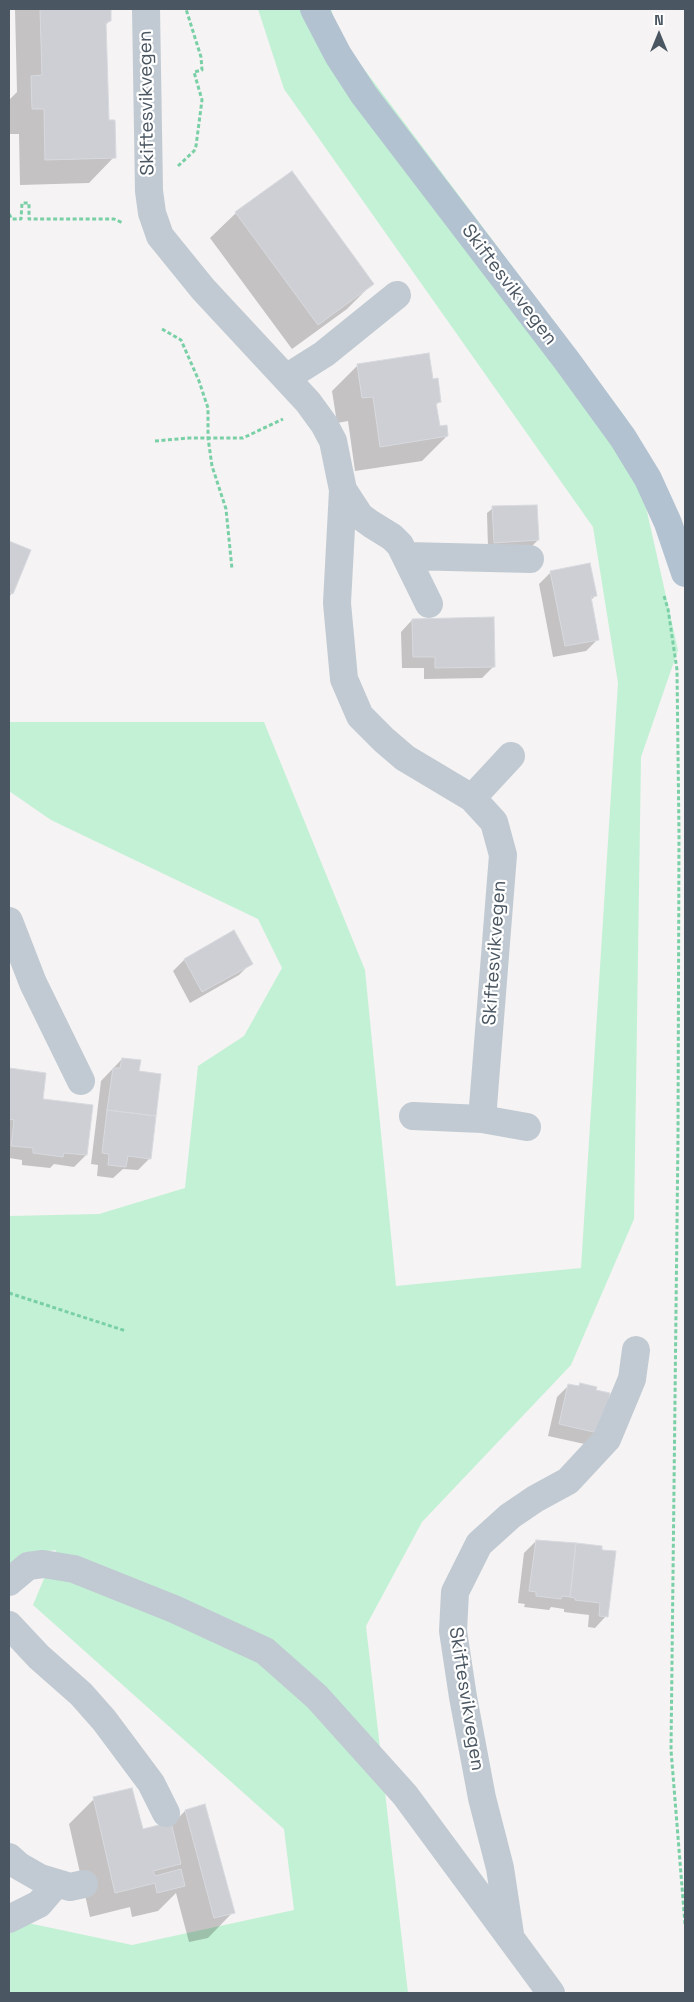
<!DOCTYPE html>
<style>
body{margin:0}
#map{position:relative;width:694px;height:2002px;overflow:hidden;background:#f5f3f3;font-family:"Space Grotesk",sans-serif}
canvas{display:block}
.frame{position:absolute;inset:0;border:10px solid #4a5661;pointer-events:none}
.north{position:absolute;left:634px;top:10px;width:50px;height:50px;-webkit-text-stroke:4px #fff;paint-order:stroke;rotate:0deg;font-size:14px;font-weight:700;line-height:20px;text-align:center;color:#4a5661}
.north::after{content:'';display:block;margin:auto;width:18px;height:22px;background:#4a5661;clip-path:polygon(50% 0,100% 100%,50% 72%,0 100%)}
</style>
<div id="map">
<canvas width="694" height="2002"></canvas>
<div class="frame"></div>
<div class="north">N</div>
</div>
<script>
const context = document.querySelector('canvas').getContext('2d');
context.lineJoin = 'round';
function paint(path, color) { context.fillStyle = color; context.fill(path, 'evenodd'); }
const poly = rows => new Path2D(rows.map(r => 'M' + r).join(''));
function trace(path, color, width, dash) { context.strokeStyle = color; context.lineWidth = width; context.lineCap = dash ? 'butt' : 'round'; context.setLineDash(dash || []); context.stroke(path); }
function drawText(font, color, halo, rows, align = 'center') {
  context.font = font + ' "Space Grotesk",sans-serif'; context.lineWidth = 4.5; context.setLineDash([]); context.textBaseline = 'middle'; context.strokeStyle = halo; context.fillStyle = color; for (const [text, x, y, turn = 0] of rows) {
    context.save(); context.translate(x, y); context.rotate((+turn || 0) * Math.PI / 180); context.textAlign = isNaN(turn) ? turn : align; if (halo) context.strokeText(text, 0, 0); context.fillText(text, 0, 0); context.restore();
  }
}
paint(poly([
 [258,9,331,9,340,37,626,418,678,650,641,757,634,1219,571,1365,422,1522,366,1626,408,1993,9,1993,9,1919,132,1945,294,1910,284,1829,33,1605,56,1550,22,1555,9,1566,9,1216,99,1214,185,1188,198,1066,244,1036,282,968,258,919,51,820,9,791,9,722,264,722,365,970,396,1286,581,1268,618,683,593,527,284,89]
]), '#c3f1d5');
paint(poly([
 [15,9,110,9,110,21,105,25,108,122,114,157,89,183,20,185,19,134,9,134,9,100,17,92],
 [291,173,372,284,347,309,292,349,210,238,236,213],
 [358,365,432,380,440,401,435,406,439,427,447,436,422,461,355,471,348,421,337,423,332,391],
 [493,508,538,540,532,546,488,548,487,513],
 [9,543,29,551,12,593,9,597],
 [551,572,595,596,590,601,598,639,586,651,553,657,539,584],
 [412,620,494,666,482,678,424,679,424,668,402,668,401,632],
 [184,960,251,963,239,975,190,1003,173,971],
 [122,1059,150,1158,138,1170,123,1169,113,1178,97,1176,98,1165,91,1164,101,1081],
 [9,1069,45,1074,42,1100,86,1155,74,1167,54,1164,50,1168,22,1165,22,1160,9,1158],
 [580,1384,600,1433,589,1445,548,1436,557,1397,569,1385,577,1387],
 [536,1541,601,1548,606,1616,595,1628,588,1627,589,1615,564,1612,564,1609,551,1607,549,1610,524,1607,525,1604,518,1603,524,1553],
 [94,1799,142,1830,170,1826,185,1811,233,1912,208,1938,189,1942,176,1893,158,1911,132,1917,130,1907,90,1917,69,1824]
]), '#0003');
const building = poly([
 [40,9,111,9,111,21,106,22,109,120,115,120,116,158,45,160,44,109,32,109,31,76,42,75,40,9],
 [292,171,374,284,318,325,235,212,292,171],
 [429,353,433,379,438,378,441,402,436,403,440,426,447,425,448,436,380,447,373,397,362,398,357,364,429,353],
 [537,505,539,540,494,543,492,506,537,505],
 [9,541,31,550,13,594,9,592,9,541],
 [590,563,597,596,591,597,599,640,565,646,550,571,590,563],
 [494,617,495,667,435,668,435,657,413,657,412,619,494,617],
 [234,930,253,964,202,992,184,959,234,930],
 [122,1058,141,1060,139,1071,161,1074,156,1116,107,1110,113,1068,120,1068,122,1058],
 [9,1068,46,1073,43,1099,93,1105,87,1155,64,1153,63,1157,33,1153,33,1148,11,1146,14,1120,9,1119,9,1068],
 [107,1110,156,1116,151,1159,128,1156,126,1167,108,1165,109,1154,102,1153,107,1110],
 [580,1383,597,1387,596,1390,610,1393,602,1434,559,1424,568,1384,579,1386,580,1383],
 [536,1540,576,1543,570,1597,562,1596,561,1599,536,1596,536,1592,529,1591,536,1540],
 [576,1543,602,1546,602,1550,616,1551,608,1617,599,1616,600,1603,575,1600,575,1598,570,1597,576,1543],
 [132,1788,143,1829,171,1822,181,1864,153,1871,155,1876,181,1869,185,1886,157,1893,155,1883,115,1893,93,1797,132,1788],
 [205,1804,235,1913,214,1918,185,1810,205,1804]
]);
paint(building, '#cdcfd5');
trace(building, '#d7d9de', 1);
trace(poly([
 [178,166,194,151,196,146,202,100,194,72,202,70,201,57,186,9],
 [9,214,12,219,21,219,22,203,29,203,29,219,114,219,123,223],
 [162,329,181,340,199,381,208,408,208,438,212,466,226,509,232,569],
 [155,441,189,438,243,438,283,419],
 [664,596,668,609,677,670,679,835,678,1136,671,1750,685,1924],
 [9,1293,126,1331]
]), '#7ad0a6', 3, [4, 2.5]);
trace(poly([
 [146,9,149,191,152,213,160,236,203,289,308,402,324,424,333,441,343,490,337,603,344,679,360,716,384,740,405,758,472,798,494,822,503,855,482,1119],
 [286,378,324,354,397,295],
 [343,490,360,516,371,524,392,537,400,545,429,604],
 [407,556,530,559],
 [472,798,511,756],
 [9,921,33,983,81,1081],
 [413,1116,482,1119,527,1127],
 [9,1582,28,1566,43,1564,74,1569,174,1609,265,1651,317,1697,405,1795,551,1993],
 [9,1625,39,1657,81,1694,104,1720,151,1783,166,1813],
 [9,1857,19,1866,40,1878,70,1887,84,1884],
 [9,1919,39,1904,57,1883],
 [510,1934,500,1868,482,1798,463,1697,453,1631,455,1592,479,1544,510,1516,535,1499,568,1481,607,1439,632,1379,636,1350]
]), '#c1cad2', 28);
trace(poly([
 [314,9,338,55,364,95,567,361,623,438,648,479,668,523,685,573]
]), '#b3c2d1', 28);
drawText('19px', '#4a5661', '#fff', [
 ["Skiftesvikvegen",147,103,-91],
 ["Skiftesvikvegen",509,285,53],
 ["Skiftesvikvegen",495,953,-86],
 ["Skiftesvikvegen",466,1699,81]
]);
</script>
